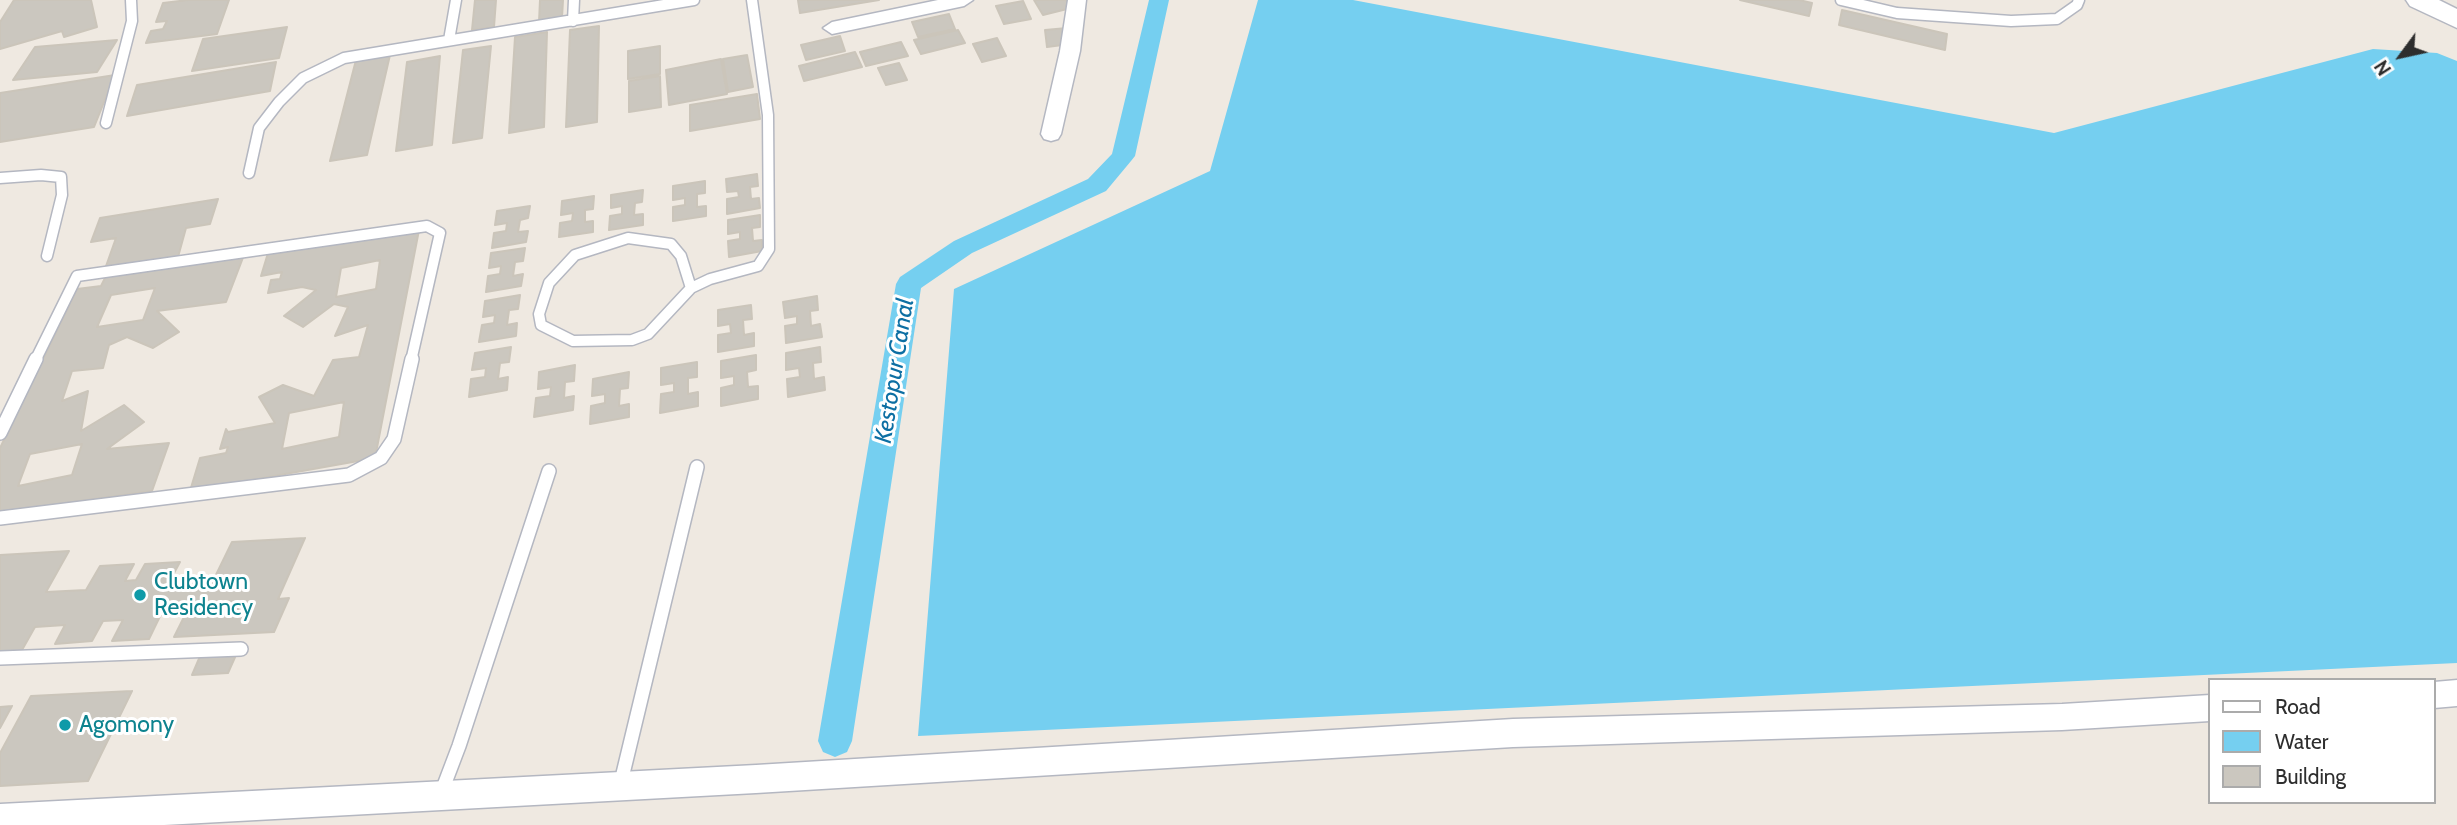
<!DOCTYPE html>
<style>
body{margin:0}
#map{position:relative;width:2457px;height:825px;overflow:hidden;background:#efe9e1;font-family:Cabin,sans-serif}
canvas{display:block}
.legend{position:absolute;left:2208px;top:678px;width:228px;height:126px;box-sizing:border-box;background:#fff;border:2px solid #ababab;margin:0;padding:9px 12px;list-style:none;font-size:21px;color:#2e2e2e}
.legend li{display:flex;align-items:center;gap:14px;height:35px}
.legend b{width:35px;border:2px solid #ababab}
.north{position:absolute;left:2366px;top:21px;width:70px;height:70px;-webkit-text-stroke:5px #fff;paint-order:stroke;rotate:237deg;font-size:19px;font-weight:700;line-height:28px;text-align:center;color:#2e2e2e}
.north::after{content:'';display:block;margin:auto;width:24px;height:32px;background:#2e2e2e;clip-path:polygon(50% 0,100% 100%,50% 72%,0 100%)}
</style>
<div id="map">
<canvas width="2457" height="825"></canvas>
<ul class="legend">
<li><b style="height:9px;background:#fff"></b>Road</li>
<li><b style="height:19px;background:#75cff0"></b>Water</li>
<li><b style="height:19px;background:#cbc7bf"></b>Building</li>
</ul>
<div class="north">N</div>
</div>
<script>
const context = document.querySelector('canvas').getContext('2d');
context.lineJoin = 'round';
function paint(path, color) { context.fillStyle = color; context.fill(path, 'evenodd'); }
const poly = rows => new Path2D(rows.map(r => 'M' + r).join(''));
function trace(path, color, width, dash) { context.strokeStyle = color; context.lineWidth = width; context.lineCap = dash ? 'butt' : 'round'; context.setLineDash(dash || []); context.stroke(path); }
function drawText(font, color, halo, rows, align = 'center') {
  context.font = font + ' Cabin,sans-serif'; context.lineWidth = 6; context.setLineDash([]); context.textBaseline = 'middle'; context.strokeStyle = halo; context.fillStyle = color; for (const [text, x, y, turn = 0] of rows) {
    context.save(); context.translate(x, y); context.rotate((+turn || 0) * Math.PI / 180); context.textAlign = isNaN(turn) ? turn : align; if (halo) context.strokeText(text, 0, 0); context.fillText(text, 0, 0); context.restore();
  }
}
paint(poly([
 [1258,0,1353,0,2054,133,2373,49,2437,53,2457,61,2457,663,918,736,954,289,1210,171]
]), '#75cff0');
paint(poly([
 [1149,0,1169,0,1135,156,1131,161,1106,191,972,253,921,288,852,741,847,752,835,757,823,752,818,741,896,284,900,277,954,241,1088,179,1112,154,1149,0]
]), '#75cff0');
const building = poly([
 [14,0,91,0,97,27,64,37,62,31,0,49,0,22,14,0],
 [188,0,229,0,217,34,146,43,151,31,163,29,167,21,156,22,163,3,188,0],
 [475,0,496,0,494,27,472,30,475,0],
 [540,0,563,0,562,18,539,22,540,0],
 [798,0,879,0,800,13,798,0],
 [1034,0,1066,0,1071,8,1043,15,1034,0],
 [1740,0,1799,0,1812,3,1809,16,1740,0],
 [1023,1,1031,19,1004,24,996,6,1023,1],
 [1842,10,1947,34,1945,50,1839,25,1842,10],
 [949,14,955,29,918,37,912,22,949,14],
 [599,26,597,122,566,127,570,30,599,26],
 [287,27,279,58,192,71,203,39,287,27],
 [1067,28,1070,44,1047,47,1045,30,1067,28],
 [958,30,965,43,921,54,914,40,958,30],
 [547,32,544,127,509,133,515,37,547,32],
 [840,36,845,51,806,60,801,45,840,36],
 [997,38,1006,56,982,62,973,44,997,38],
 [117,40,97,72,13,80,35,47,117,40],
 [901,42,908,56,866,66,860,52,901,42],
 [491,46,482,138,453,143,463,50,491,46],
 [660,46,660,74,628,79,628,51,660,46],
 [855,52,862,67,804,81,799,66,855,52],
 [390,55,367,155,330,161,356,60,390,55],
 [747,55,753,87,728,92,723,59,747,55],
 [440,56,432,145,396,151,407,62,440,56],
 [721,59,727,94,669,105,666,70,721,59],
 [276,62,270,91,127,116,137,85,276,62],
 [899,63,907,80,886,85,878,68,899,63],
 [115,75,94,127,0,142,0,93,115,75],
 [660,76,661,107,629,112,629,81,660,76],
 [757,94,760,119,690,131,690,105,757,94],
 [757,174,758,186,750,187,751,199,759,198,760,208,727,214,727,199,739,197,738,191,727,192,726,179,757,174],
 [705,181,705,193,697,194,697,207,706,206,706,216,673,221,673,207,685,205,685,198,673,200,673,186,705,181],
 [643,190,642,202,635,203,634,215,643,214,643,225,609,230,610,216,622,214,622,206,611,208,611,195,643,190],
 [594,196,593,209,585,210,585,222,593,221,593,232,559,237,560,223,572,221,573,213,561,215,562,201,594,196],
 [218,199,210,224,186,228,178,257,105,269,116,238,91,242,100,218,218,199],
 [530,206,528,218,520,220,518,232,528,231,526,242,492,248,494,233,506,231,507,223,495,225,497,211,530,206],
 [760,215,760,227,752,228,753,241,762,240,762,251,729,257,728,241,740,239,740,232,728,234,728,220,760,215],
 [419,230,375,458,190,491,200,458,226,453,228,447,220,449,226,429,228,432,275,423,259,397,283,385,314,396,333,360,359,357,368,325,335,336,348,307,334,304,303,327,284,316,316,290,302,287,268,293,271,280,280,279,282,272,261,276,268,253,419,230],
 [380,260,376,289,336,297,341,268,380,260],
 [344,402,339,437,282,449,289,413,344,402],
 [525,248,523,261,515,262,513,276,523,274,521,286,486,292,488,276,500,274,501,266,489,268,491,253,525,248],
 [244,255,226,302,157,311,179,332,153,348,127,337,109,345,103,368,72,371,62,401,88,391,81,431,124,405,144,422,107,449,169,443,152,491,0,512,0,448,77,289,101,286,106,276,244,255],
 [155,288,143,320,97,327,111,295,155,288],
 [82,444,72,475,18,486,30,454,82,444],
 [520,295,518,309,509,310,507,325,517,323,516,336,479,342,482,325,494,323,495,315,483,317,485,301,520,295],
 [817,296,818,310,810,311,811,326,820,324,822,337,786,343,785,326,797,324,797,316,785,318,783,302,817,296],
 [751,305,752,319,743,320,744,335,754,333,754,346,718,352,718,335,731,333,730,324,718,326,718,310,751,305],
 [511,347,509,362,500,363,498,379,508,377,507,390,469,397,471,379,485,377,486,368,472,370,475,353,511,347],
 [820,347,821,362,813,363,814,379,824,377,825,390,788,397,787,379,800,377,799,368,786,370,786,353,820,347],
 [756,355,756,370,747,372,748,387,758,386,758,399,721,406,721,388,734,385,734,376,721,378,721,361,756,355],
 [697,362,697,377,688,378,688,394,698,392,698,406,660,413,661,394,674,392,674,383,661,385,661,368,697,362],
 [575,365,574,381,565,382,564,398,574,396,573,410,534,417,536,398,550,396,551,387,538,389,539,372,575,365],
 [629,372,628,388,620,389,619,406,629,404,629,417,590,424,591,406,605,403,605,394,592,396,593,379,629,372],
 [305,538,278,599,289,598,274,632,174,637,190,605,165,606,149,639,112,641,123,620,103,621,92,641,55,644,65,625,35,627,22,650,0,652,0,555,69,551,46,592,86,590,100,566,134,564,125,581,136,580,145,564,180,562,167,586,212,583,232,542,305,538],
 [240,646,228,673,192,675,204,647,240,646],
 [132,691,88,781,0,786,0,753,31,696,132,691],
 [12,706,0,728,0,707,12,706]
]);
paint(building, '#cbc7bf');
trace(building, '#cbc5ba', 2);
const laneFar1 = poly([
 [1841,0,1897,13,2011,21,2057,19,2077,5,2079,0],
 [573,21,574,0],
 [449,40,456,0],
 [106,123,132,21,131,0],
 [249,173,259,128,279,102,303,78,344,58,694,0],
 [0,178,41,175,61,177,62,195,47,256],
 [628,238,671,244,681,256,691,288,648,334,632,340,573,341,541,325,539,314,549,283,575,255,628,238],
 [691,288,710,279,758,266,769,249,768,115,752,0],
 [35,361,77,276,427,226,440,233,411,361]
]);
const lane = poly([
 [0,433,36,359],
 [0,518,349,475,381,458,394,439,412,359],
 [0,658,241,649],
 [620,786,697,467],
 [440,796,459,746,549,471]
]);
const street = poly([
 [938,0,973,0,964,6,832,34,823,28,832,22,938,0],
 [1068,0,1086,0,1080,51,1061,134,1058,139,1051,141,1044,139,1041,134,1060,51,1068,0],
 [2457,680,2457,706,2434,708,2434,682,2457,680],
 [2210,695,2210,721,2062,730,1513,747,756,793,164,825,0,825,0,804,756,765,1513,719,2062,704,2210,695]
]);
const secondary = poly([
 [2406,0,2439,0,2457,9,2457,28,2410,6,2406,0]
]);
trace(laneFar1, '#b4b7c1', 13);
trace(lane, '#b4b7c1', 16);
trace(street, '#b4b7c1', 3);
trace(secondary, '#b4b7c1', 3);
trace(laneFar1, '#fff', 10);
trace(lane, '#fff', 13);
paint(street, '#fff');
paint(secondary, '#fff');
for (const [x, y, r, color] of [
 [140,595,7,"#0f9aa8"],
 [65,725,7,"#0f9aa8"]
]) { const dot = new Path2D(); dot.arc(x, y, r, 0, 2 * Math.PI); context.fillStyle = color; context.fill(dot); trace(dot, '#fff', 2.5); }
drawText('23px', '#0d838f', '#fff', [
 ["Clubtown",154,582],
 ["Residency",154,608],
 ["Agomony",79,725]
], 'left');
drawText('italic 24px', '#0d6fa3', '#fff', [
 ["Kestopur Canal",895,371,-81]
]);
</script>
